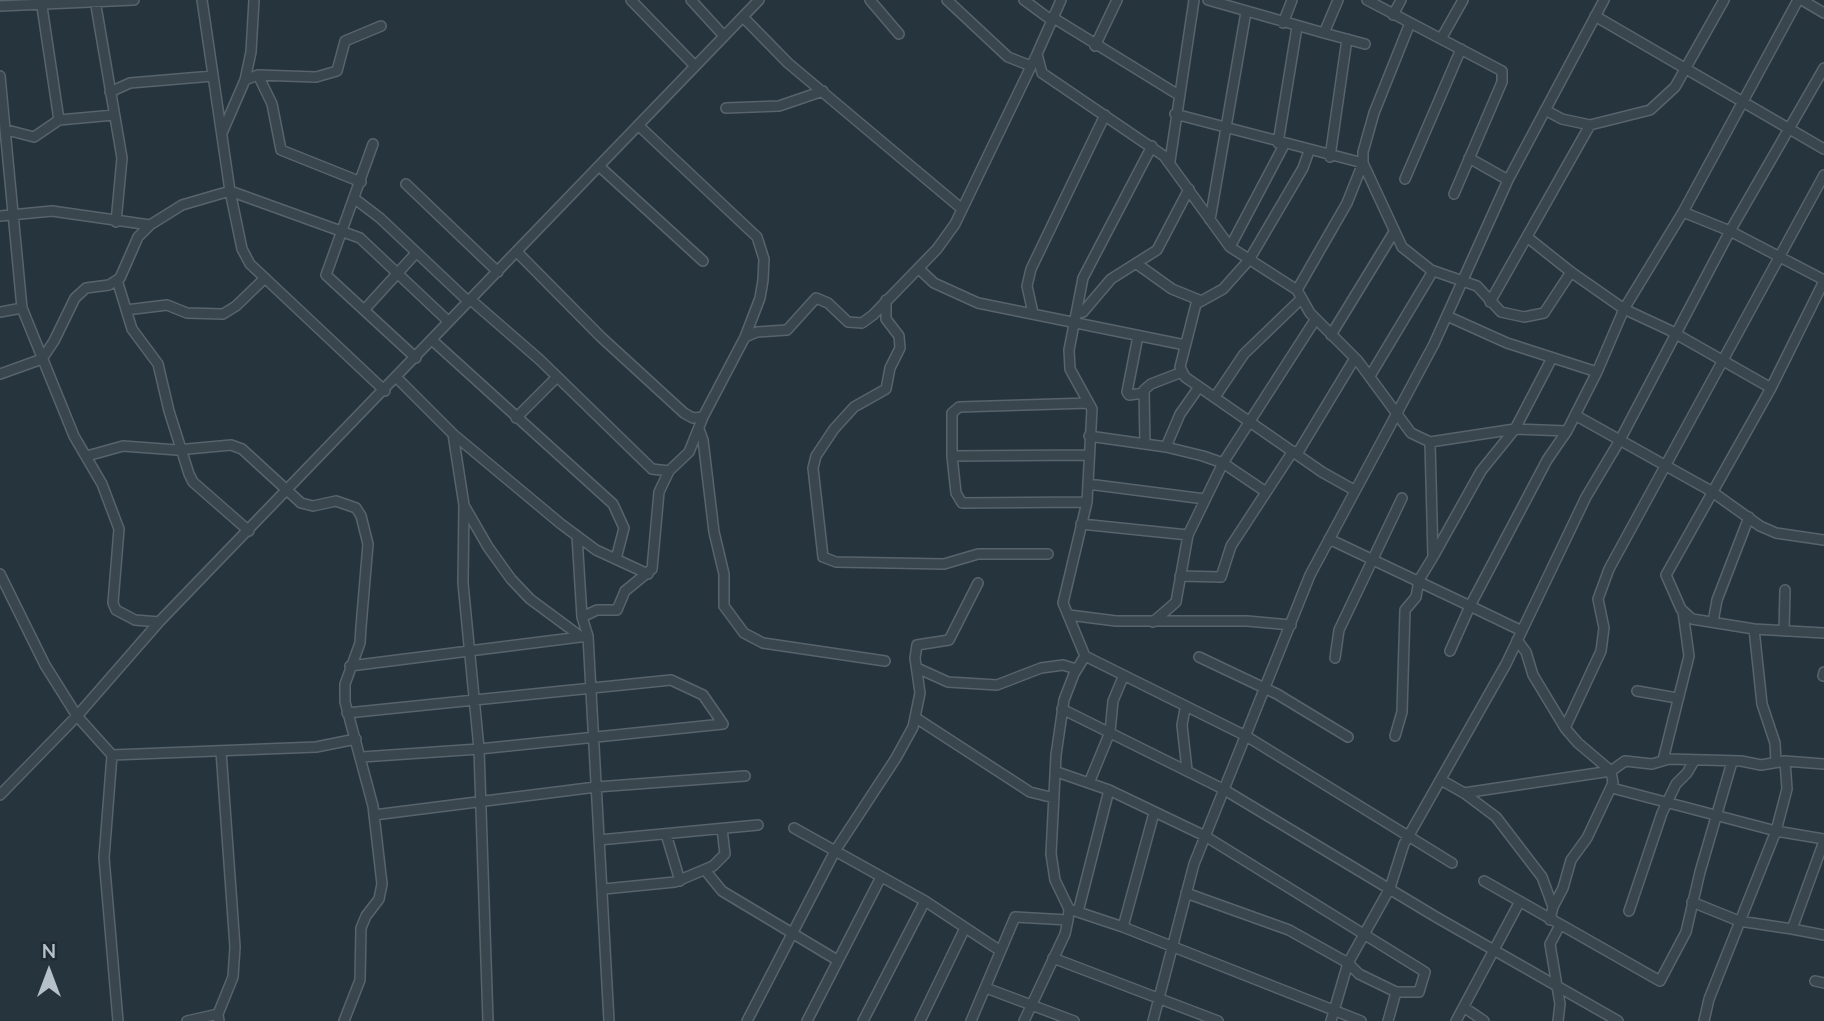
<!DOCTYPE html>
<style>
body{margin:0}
#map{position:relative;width:1824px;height:1021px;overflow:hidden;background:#26343e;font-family:Mulish,sans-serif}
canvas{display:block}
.north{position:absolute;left:14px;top:937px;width:70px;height:70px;-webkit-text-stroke:5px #1f2b33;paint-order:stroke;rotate:0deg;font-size:19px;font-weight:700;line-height:28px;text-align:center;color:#b6c0c9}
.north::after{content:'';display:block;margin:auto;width:24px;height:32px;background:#b6c0c9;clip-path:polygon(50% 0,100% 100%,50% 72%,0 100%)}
</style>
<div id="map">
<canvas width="1824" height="1021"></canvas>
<div class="north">N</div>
</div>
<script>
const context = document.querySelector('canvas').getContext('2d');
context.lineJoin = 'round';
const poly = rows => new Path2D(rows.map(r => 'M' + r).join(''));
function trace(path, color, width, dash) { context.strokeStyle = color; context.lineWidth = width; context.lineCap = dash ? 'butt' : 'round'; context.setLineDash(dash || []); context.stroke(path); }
const minor = poly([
 [41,0,59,120],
 [95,0,122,158,116,222],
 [202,0,230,191,242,249,250,264,385,391],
 [631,0,695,66],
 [691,0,724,36],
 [870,0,899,34],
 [947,0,1008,57,1031,66],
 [1024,0,1051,20],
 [1061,0,1037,54,1042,73,1164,156,1230,247,1297,290,1310,313,1358,361,1411,433,1430,442,1515,429,1567,431,1597,372,1624,309,1683,212,1798,0],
 [1208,0,1324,33,1338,0],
 [1367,0,1502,71,1502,82,1454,194],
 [1802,0,1824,13],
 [0,6,134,0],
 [1393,15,1401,0],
 [1595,16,1824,149],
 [743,17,788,63,962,209],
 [1052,17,1177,94],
 [1283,23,1292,0],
 [1324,33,1365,44],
 [1441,39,1463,0],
 [1095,46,1117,0],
 [258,75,272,104,281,150,361,182],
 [0,76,22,308,74,436,102,484,119,529,113,603,116,610,135,620,159,622],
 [245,80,251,52,254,0],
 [110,92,130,83,213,76],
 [726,108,779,106,823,91],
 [1545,110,1562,119,1590,125,1650,110,1675,87,1724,0],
 [1175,114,1363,163,1402,247,1431,270,1477,286,1501,312,1524,317,1544,313,1571,272,1624,309,1669,330,1771,388],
 [638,125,757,237,764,259,763,280,760,298,745,337],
 [7,130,34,137,59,120,114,115],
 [222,133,245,80,258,75,316,77,337,71,345,41,381,26],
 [1278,143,1297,27],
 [373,144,326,275,416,358],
 [1152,146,1083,278,1069,350,1070,369,1092,409,1087,502,1063,603,1085,656,1246,736,1452,863],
 [1309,151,1303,168,1249,260,1223,289,1196,304,1180,367,1185,377,1322,472,1354,490],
 [1330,157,1347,39],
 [1469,158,1508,180],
 [1170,161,1194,0],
 [599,166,703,261],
 [1405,179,1461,49],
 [406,184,498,272],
 [355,199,380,218,469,302],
 [1683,212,1730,231,1824,280],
 [0,216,52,211,150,225],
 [1210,220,1246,12],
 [1527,237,1571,272],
 [1230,247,1284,145],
 [517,252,601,337,684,413,693,418,703,417],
 [1137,264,1172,289,1199,300],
 [919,269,934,283,978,303,1185,345],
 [117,280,132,329,158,364,169,411,189,474,193,482,249,531],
 [1824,281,1771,388,1666,575,1681,609,1692,619,1754,629,1824,633],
 [1297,290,1347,203,1363,163,1363,152,1374,113,1410,23],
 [471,300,540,360,652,469,669,471,689,452,703,417,745,337,757,332,787,330,816,298,828,303,848,322,862,323,873,315,937,249,955,224,1036,56],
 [886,300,886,319,899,336,900,348,890,368,886,389,854,407,834,429,816,456,813,468,823,557,836,562,944,564,978,554,1048,554],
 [1490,302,1590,125],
 [365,309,416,253],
 [126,310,167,305,187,313,223,314,236,306,265,278],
 [0,312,22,308],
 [1033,313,1027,286,1031,269,1105,115],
 [1076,314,1083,312,1111,279,1157,250,1189,189],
 [1447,316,1507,343,1597,372],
 [1331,335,1394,232],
 [1138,336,1127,392,1129,395,1144,393],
 [432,340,613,504,624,528,616,559],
 [0,374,42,359,54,341,75,298,86,288,109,285,120,278,138,237,150,225,182,205,230,191,360,238,448,321],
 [1370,376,1433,271],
 [397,378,453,434,561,524,596,550,648,574],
 [1215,397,1244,354,1301,299],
 [1575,415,1711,491,1760,526,1776,533,1824,540],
 [516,418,557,377],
 [699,429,703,440,714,532,724,574,724,606,744,633,763,643,885,661],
 [453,434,464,505,463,583,479,749,488,1021],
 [1089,436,1166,447,1203,456,1223,463,1266,492],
 [1145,444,1144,390,1151,384,1182,372],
 [1166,447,1180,414,1199,387],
 [1297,454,1355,358],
 [87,456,123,446,177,450,231,445,242,449,301,503,313,506,336,501,356,508,361,516,368,544,361,627,360,643,345,684,345,702,373,806,382,884,379,899,366,916,361,928,360,980,344,1021],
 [952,456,1088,455],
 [1088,484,1205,499],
 [1087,502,962,503,956,493,952,456,952,413,959,407,1089,403],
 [465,507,488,547,511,579,530,599,580,636],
 [1081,524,1188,535],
 [1329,539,1470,606,1450,651],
 [1434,555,1481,471,1515,429,1552,358],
 [0,574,45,665,77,716,112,755,316,747,356,739],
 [1180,576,1221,577,1231,546,1293,451],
 [1069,615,1116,621,1247,621,1291,625],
 [582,617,597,610,617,610,625,591,652,569,659,492,669,471],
 [1153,622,1176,602,1188,535,1223,463,1315,320],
 [1713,622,1717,600,1749,517],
 [1754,629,1762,704,1775,743,1776,762],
 [1522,631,1470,606,1547,460,1567,431],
 [1784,631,1785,590],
 [588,636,609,1021],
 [1517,640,1526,652,1533,675,1565,728,1578,743,1611,771,1613,783,1587,838,1571,860,1563,888,1553,907],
 [1199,657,1277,694,1348,737],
 [1335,658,1339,630,1402,498],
 [350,666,588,636,582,617,577,536],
 [917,668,948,682,997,685,1041,668,1063,665,1076,669],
 [1823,676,1824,672],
 [1637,691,1677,698],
 [1062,709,1223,789,1436,917,1618,1021],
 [1185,709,1182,725,1187,770],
 [347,713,671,680,703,695,723,724,479,749,362,757],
 [916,718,1030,792,1054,798],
 [1565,728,1601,651,1604,628,1598,599,1609,569,1824,175],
 [1395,736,1402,712,1405,610,1416,597,1419,580,1433,557,1430,442],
 [112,755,104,858,118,1021],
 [1663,760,1689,656,1683,612],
 [1057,772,1109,790,1205,836,1425,972,1419,992,1396,992],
 [1441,780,1464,793,1611,771,1625,761,1652,764,1669,759,1741,761,1761,765,1785,761,1824,764],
 [1089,783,1110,732,1113,701,1123,677],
 [1612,788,1776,831,1824,839],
 [1464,793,1496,817,1542,877,1553,907,1550,920],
 [0,795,77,716,159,622,759,0],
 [374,815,596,787,745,776],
 [794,828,925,901,999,950],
 [666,834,680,881],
 [599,840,758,825],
 [705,870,722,891,837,960],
 [1484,881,1660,981,1686,932,1700,872,1732,762],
 [604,889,675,882,713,866,725,854,722,829],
 [1186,893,1289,930,1348,963,1359,974,1396,992,1388,1021],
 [1692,902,1739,921,1792,929,1824,841],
 [1069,909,1123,927,1361,1021],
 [1629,911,1662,813,1676,784,1687,773,1694,761],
 [1078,912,1109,790],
 [1123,927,1154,813],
 [1792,929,1824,935],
 [1053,958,1218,1021],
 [1815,981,1824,983],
 [986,988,1074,1021],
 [1465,1008,1484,1021],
 [218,1014,233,977,235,947,221,751],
 [187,1021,218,1014,219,1021],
 [747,1021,835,851,896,758,913,727,920,693,915,658,917,645,949,640,978,583],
 [807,1021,881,877],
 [863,1021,925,901],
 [920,1021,965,928],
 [971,1021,1015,917,1068,920],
 [1024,1021,1065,934,1068,920,1069,909,1055,880,1051,854,1056,755,1064,700,1074,674,1085,656],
 [1153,1021,1194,864,1310,575,1434,344,1508,180,1604,0],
 [1331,1021,1348,963,1390,888,1404,844,1506,664,1586,497,1620,440,1730,231,1824,68],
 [1456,1021,1519,903],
 [1558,1021,1560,1004,1550,944,1560,925],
 [1704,1021,1709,999,1776,831,1787,789,1785,761]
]);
trace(minor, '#58636c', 12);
trace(minor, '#3a464e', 9);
</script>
